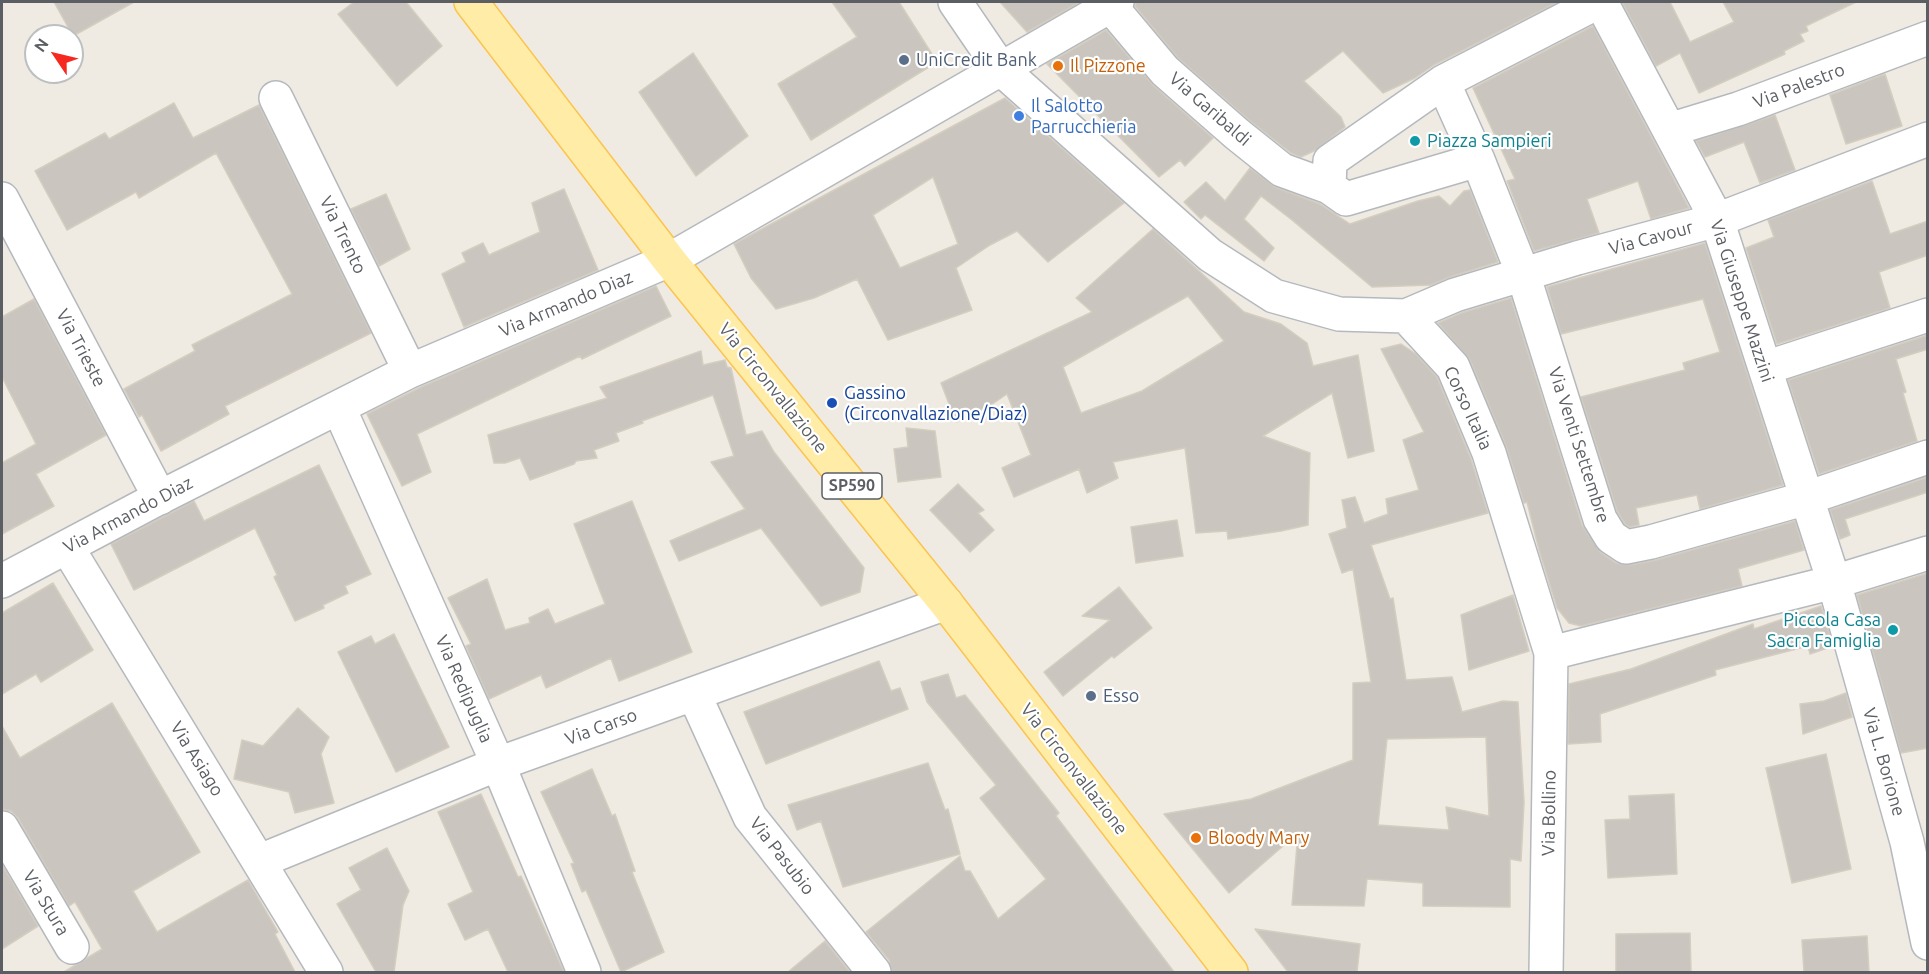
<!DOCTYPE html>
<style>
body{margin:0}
#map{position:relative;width:1929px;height:974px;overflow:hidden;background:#efebe2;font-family:Ubuntu,sans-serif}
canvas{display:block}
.frame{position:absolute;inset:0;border:3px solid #5b5f64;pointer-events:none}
.north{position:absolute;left:24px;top:24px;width:60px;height:60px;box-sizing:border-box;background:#fff;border:2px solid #bdbfc1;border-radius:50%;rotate:305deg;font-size:16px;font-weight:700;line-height:24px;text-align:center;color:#5b5f64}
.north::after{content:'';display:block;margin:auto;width:21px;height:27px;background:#f62920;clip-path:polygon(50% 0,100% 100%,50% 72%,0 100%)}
</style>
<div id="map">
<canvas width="1929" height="974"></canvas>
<div class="frame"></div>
<div class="north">N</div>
</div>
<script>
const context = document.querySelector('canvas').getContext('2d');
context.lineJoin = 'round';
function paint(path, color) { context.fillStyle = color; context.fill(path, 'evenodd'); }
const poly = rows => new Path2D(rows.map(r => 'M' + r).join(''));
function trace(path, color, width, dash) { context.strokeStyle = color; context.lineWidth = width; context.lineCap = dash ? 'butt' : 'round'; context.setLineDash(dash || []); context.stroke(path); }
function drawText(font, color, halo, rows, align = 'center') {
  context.font = font + ' Ubuntu,sans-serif'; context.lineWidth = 4.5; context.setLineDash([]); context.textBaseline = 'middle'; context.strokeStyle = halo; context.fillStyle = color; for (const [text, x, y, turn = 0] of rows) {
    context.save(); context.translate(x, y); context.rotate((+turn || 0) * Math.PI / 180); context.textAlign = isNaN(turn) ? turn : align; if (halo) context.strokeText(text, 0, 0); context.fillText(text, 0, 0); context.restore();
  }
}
const building = poly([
 [54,2,134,2,73,36,54,2],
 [354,2,406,2,442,46,397,86,338,14,354,2],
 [832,2,899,2,937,62,811,140,778,84,857,37,832,2],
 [1000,2,1080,2,1027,32,1000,2],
 [1136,2,1558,2,1434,65,1415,78,1383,93,1343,51,1304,81,1341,117,1345,127,1316,150,1301,157,1291,153,1249,120,1178,58,1135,6,1136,2],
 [1622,2,1670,2,1690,42,1734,22,1723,2,1856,2,1806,26,1808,31,1800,34,1804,41,1784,51,1785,54,1699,93,1680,53,1656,66,1622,2],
 [1593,26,1689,208,1651,219,1638,181,1587,199,1599,233,1534,251,1507,181,1515,179,1473,88,1593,26],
 [1106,30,1153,85,1213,138,1185,166,1180,160,1159,177,1047,64,1106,30],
 [693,53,748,136,696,176,639,92,693,53],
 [1885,74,1902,126,1846,144,1830,95,1885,74],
 [1005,98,1124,203,1048,262,1017,231,990,245,956,268,972,310,888,340,857,279,814,298,776,309,751,278,734,244,1005,98],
 [933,177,958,244,900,268,873,215,933,177],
 [174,103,193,138,259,105,371,333,225,406,229,414,161,451,142,415,139,417,124,389,195,351,192,345,292,294,216,153,139,198,136,192,67,230,35,171,105,133,109,139,174,103],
 [1775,115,1795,170,1760,183,1744,142,1705,157,1696,141,1775,115],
 [1250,168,1275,187,1320,204,1350,224,1418,201,1439,196,1450,206,1464,191,1470,190,1498,262,1450,277,1431,285,1372,287,1292,220,1261,196,1244,219,1274,248,1264,261,1205,215,1201,219,1184,202,1206,182,1225,201,1250,168],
 [1872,181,1890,234,1928,221,1928,255,1879,272,1890,308,1777,344,1746,248,1774,237,1768,220,1872,181],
 [564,189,598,270,464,327,442,274,466,262,462,253,483,243,489,255,540,232,532,203,564,189],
 [386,194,410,249,379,266,351,209,386,194],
 [1153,229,1244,312,1281,324,1307,343,1313,366,1358,355,1374,451,1348,458,1332,393,1263,436,1310,453,1308,525,1281,531,1228,539,1227,531,1196,533,1185,448,1113,462,1118,478,1087,493,1079,469,1014,497,1002,468,1031,455,1007,394,991,405,956,422,941,383,1092,312,1076,298,1153,229],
 [1188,296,1224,341,1142,391,1081,413,1063,367,1188,296],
 [1705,243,1783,485,1700,509,1697,495,1636,508,1639,525,1630,527,1625,524,1617,511,1581,397,1685,370,1683,363,1720,352,1703,299,1561,334,1547,287,1705,243],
 [656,286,671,316,582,359,580,356,417,434,431,472,402,486,367,414,423,386,656,286],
 [1511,298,1582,525,1600,552,1616,563,1630,565,1656,560,1795,521,1804,550,1738,569,1742,586,1581,626,1569,623,1557,608,1539,550,1527,502,1524,503,1506,446,1470,360,1438,323,1461,313,1511,298],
 [34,299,106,435,36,474,54,506,2,534,2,463,36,444,2,377,2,317,34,299],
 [1928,335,1928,349,1896,359,1906,392,1903,393,1917,441,1819,474,1788,380,1928,335],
 [1401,344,1416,354,1437,377,1471,459,1488,513,1371,545,1390,599,1393,598,1406,680,1452,677,1462,712,1503,701,1518,702,1524,802,1521,861,1510,859,1510,907,1423,906,1423,883,1367,879,1364,906,1292,905,1298,833,1229,893,1164,814,1251,799,1353,760,1353,683,1371,682,1353,569,1342,573,1329,534,1347,528,1342,500,1355,497,1364,523,1388,514,1386,499,1419,490,1403,440,1424,432,1381,349,1401,344],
 [1486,737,1489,816,1446,807,1449,830,1378,825,1387,739,1486,737],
 [701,351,703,365,725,360,727,367,731,368,746,435,762,431,774,452,864,568,860,592,821,606,761,528,679,561,670,541,745,509,711,462,734,456,713,395,642,421,643,423,616,433,619,441,594,450,597,458,576,461,574,464,530,480,520,458,505,463,494,463,488,435,607,398,600,387,701,351],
 [906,428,935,431,941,477,898,482,894,449,908,447,906,428],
 [319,465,371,574,345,586,348,593,323,605,324,608,295,621,274,577,277,575,255,528,134,590,111,544,194,501,204,521,319,465],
 [1928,477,1928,492,1845,519,1850,535,1840,539,1830,510,1928,477],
 [958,484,984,510,978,513,994,530,970,552,930,510,958,484],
 [632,501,692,652,619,681,611,658,546,688,541,675,489,699,466,646,471,644,448,598,487,579,505,630,530,623,529,618,548,609,555,624,605,604,574,524,632,501],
 [1177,520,1183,556,1136,563,1131,527,1177,520],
 [1928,573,1928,748,1901,753,1857,595,1928,573],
 [53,583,93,650,41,682,36,674,2,694,2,613,53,583],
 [1119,587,1152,628,1114,658,1112,656,1063,696,1044,672,1110,620,1082,616,1119,587],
 [1513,595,1529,651,1469,670,1461,615,1513,595],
 [1821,606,1833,646,1810,654,1808,646,1715,670,1716,675,1600,714,1601,742,1568,744,1569,684,1631,669,1753,624,1754,629,1821,606],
 [394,634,449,747,396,772,338,652,371,636,375,644,394,634],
 [879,661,891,691,900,688,908,709,766,764,744,712,879,661],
 [948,674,956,698,965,695,1021,765,1059,813,1056,816,1174,972,892,972,889,960,866,932,960,856,965,871,970,871,998,919,1046,879,980,798,996,785,927,702,921,682,948,674],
 [1846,693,1852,717,1803,734,1800,704,1824,701,1846,693],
 [112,703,200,852,133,891,157,932,248,880,278,932,275,934,295,972,64,972,102,949,75,902,69,906,18,818,11,811,2,809,2,726,20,758,112,703],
 [298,708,329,737,321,754,334,803,295,813,289,792,234,779,242,740,263,746,298,708],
 [1826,754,1851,869,1792,883,1766,768,1826,754],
 [928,763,945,810,948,809,960,854,843,887,821,821,797,830,788,805,928,763],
 [592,769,612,816,615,814,635,871,632,872,664,952,621,972,586,890,582,892,571,864,574,863,541,792,592,769],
 [481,794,518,877,521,876,564,972,508,972,488,929,465,940,448,904,473,892,438,812,481,794],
 [1674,794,1677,874,1608,878,1605,820,1630,819,1629,796,1674,794],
 [387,848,409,891,403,905,394,972,376,972,337,904,361,890,349,868,387,848],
 [2,864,38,926,2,949,2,864],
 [1255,929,1360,944,1357,972,1288,972,1255,929],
 [1690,933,1691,972,1616,972,1616,934,1690,933],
 [1867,936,1869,972,1804,972,1802,940,1867,936],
 [825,941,850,972,788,972,825,941]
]);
paint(building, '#cac6bf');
trace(building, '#d4cdc0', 1.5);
const minor = poly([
 [955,2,1000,68,1210,255,1274,296,1339,314,1406,316,1455,295,1577,258,1717,220,1928,139],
 [1107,2,1165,71,1237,134,1282,170,1329,187],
 [1601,2,1717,220,1834,582,1907,842,1928,943],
 [1443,82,1478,160,1523,274,1600,519,1611,537,1626,547,1651,542,1807,498,1928,457],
 [276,98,410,371],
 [1669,130,1738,109,1928,38],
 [1478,160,1346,199,1329,187,1330,161,1443,82,1598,2],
 [2,199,160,498],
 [1406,316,1453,367,1489,453,1551,653,1546,972],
 [1765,368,1928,315],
 [339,408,498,764,584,972],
 [67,547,326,972],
 [2,581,153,501,410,371,669,260,1117,2],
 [1551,653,1834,582,1928,553],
 [694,694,750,817,874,972],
 [2,828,72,947],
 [260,861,498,764,946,603]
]);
const primary = poly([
 [471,2,669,260,946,603,1231,972]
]);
trace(minor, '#b5b9be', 36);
trace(primary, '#fcc44e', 36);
trace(minor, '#fff', 33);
trace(primary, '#ffeda7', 33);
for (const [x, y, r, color] of [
 [904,60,6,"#5c6f8a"],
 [1058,66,6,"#e8710a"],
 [1019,116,6,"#3f7fe0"],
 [1415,141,6,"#0f9aa8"],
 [832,403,6,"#1a4fb4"],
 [1893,630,6,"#0f9aa8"],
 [1091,696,6,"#5c6f8a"],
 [1196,838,6,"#e8710a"]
]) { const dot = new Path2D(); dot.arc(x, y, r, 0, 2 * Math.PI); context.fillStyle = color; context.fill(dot); trace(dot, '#fff', 2); }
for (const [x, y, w] of [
 [852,486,60]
]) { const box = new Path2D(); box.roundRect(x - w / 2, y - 13, w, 26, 4.5); context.fillStyle = '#fff'; context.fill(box); trace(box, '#5b5f64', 1.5); }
drawText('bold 16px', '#5b5f64', null, [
 ["SP590",852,486]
]);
drawText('18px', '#4e5e75', '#fff', [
 ["UniCredit Bank",916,60],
 ["Esso",1103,696]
], 'left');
drawText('18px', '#c56008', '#fff', [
 ["Il Pizzone",1070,66],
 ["Bloody Mary",1208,838]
], 'left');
drawText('18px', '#5b5f64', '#fff', [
 ["Via Palestro",1799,86,-21],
 ["Via Garibaldi",1210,109,41],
 ["Via Trento",343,235,64],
 ["Via Cavour",1651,238,-15],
 ["Via Giuseppe Mazzini",1742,301,72],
 ["Via Armando Diaz",566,304,-23],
 ["Via Trieste",81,348,62],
 ["Via Circonvallazione",773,388,51],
 ["Corso Italia",1468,408,65],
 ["Via Venti Settembre",1579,445,72],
 ["Via Armando Diaz",128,515,-28],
 ["Via Redipuglia",464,689,66],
 ["Via Carso",601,727,-20],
 ["Via Asiago",197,759,58],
 ["Via L. Borione",1884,762,74],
 ["Via Circonvallazione",1074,769,52],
 ["Via Bollino",1549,813,-89],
 ["Via Pasubio",782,856,52],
 ["Via Stura",46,903,59]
]);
drawText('18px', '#366cbe', '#fff', [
 ["Il Salotto",1031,106],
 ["Parrucchieria",1031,127]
], 'left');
drawText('18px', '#0d838f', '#fff', [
 ["Piazza Sampieri",1427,141],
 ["Piccola Casa",1881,620,"right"],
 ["Sacra Famiglia",1881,641,"right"]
], 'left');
drawText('18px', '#164399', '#fff', [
 ["Gassino",844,393],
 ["(Circonvallazione/Diaz)",844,414]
], 'left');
</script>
